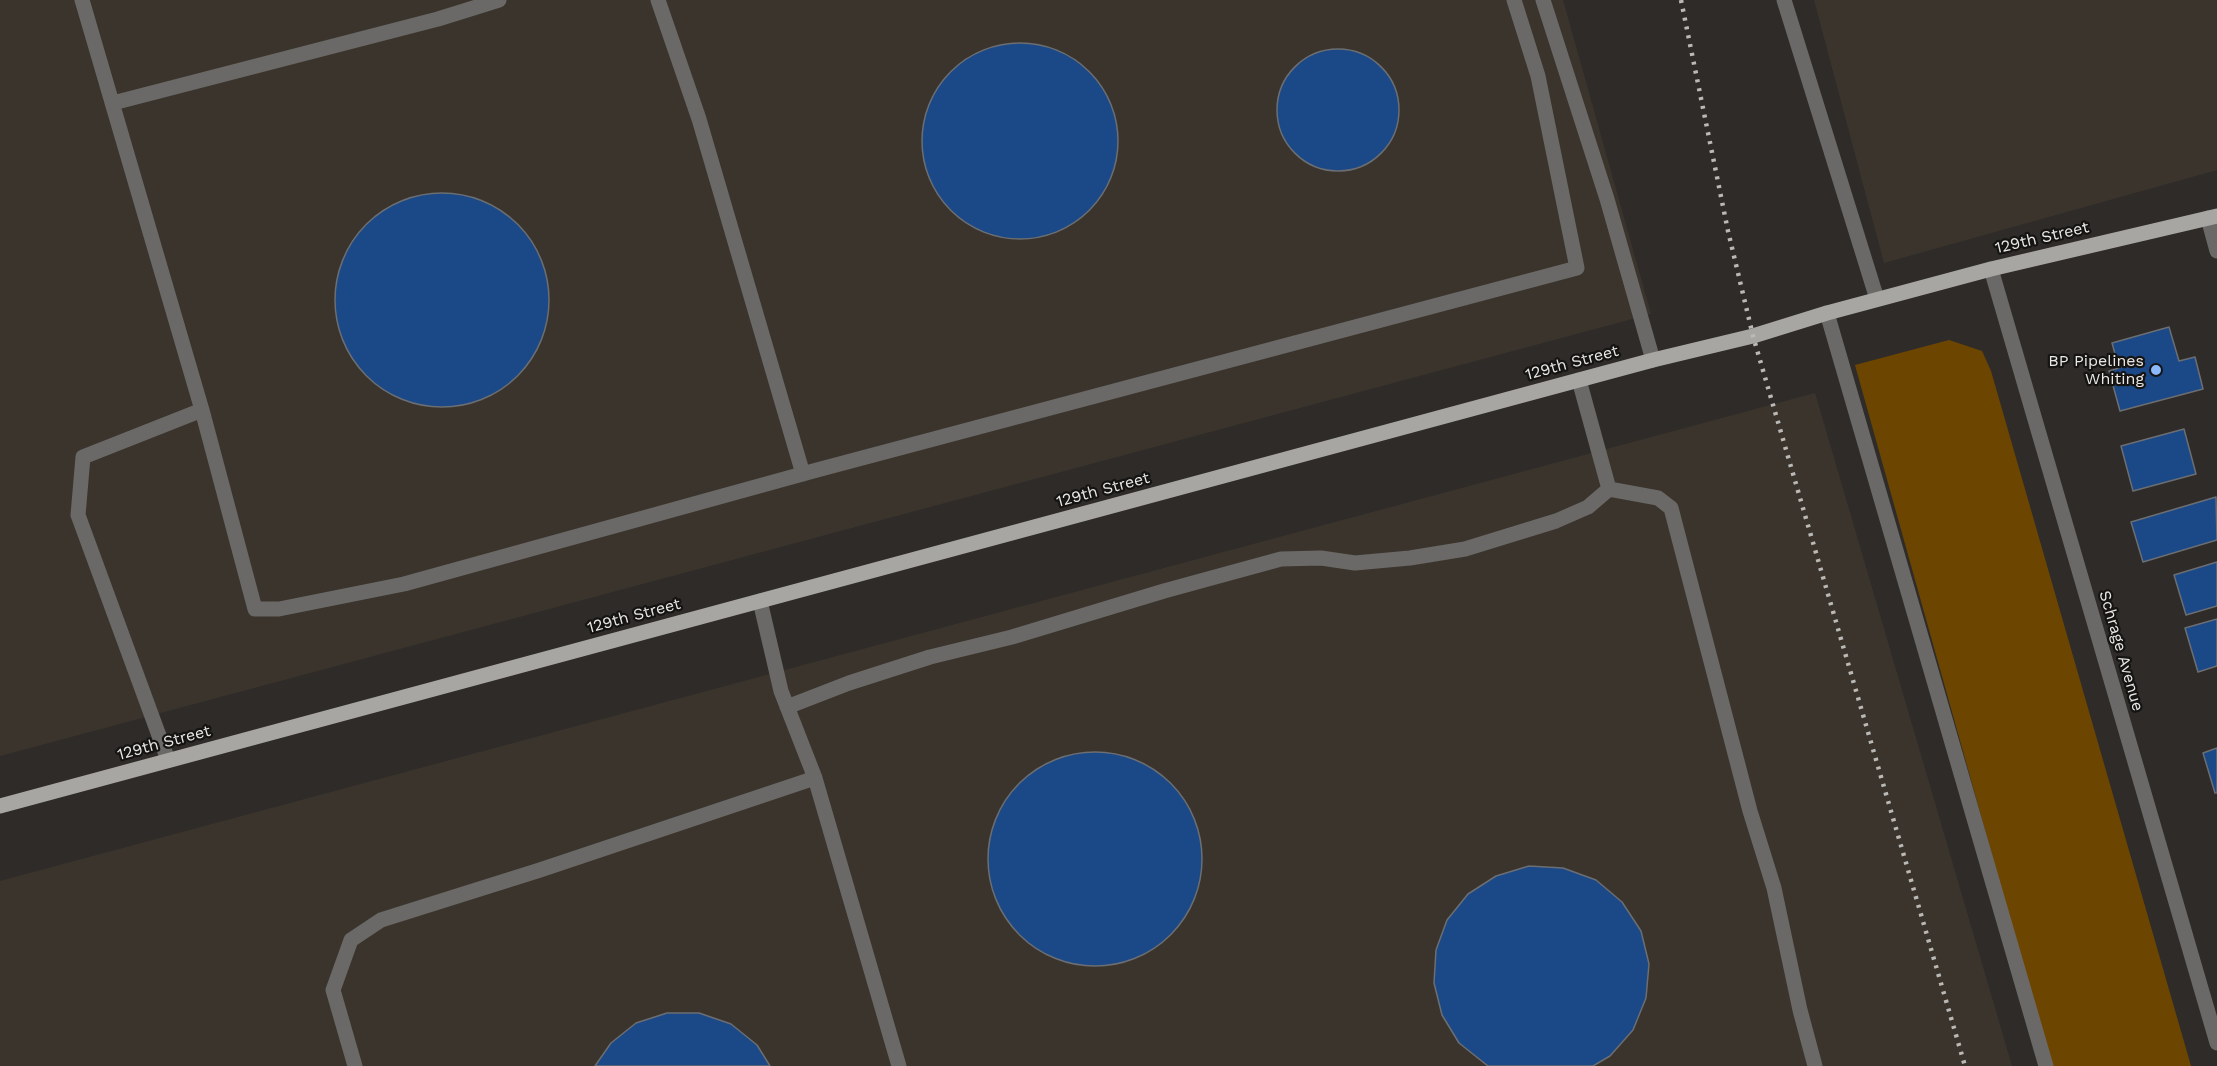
<!DOCTYPE html>
<style>
body{margin:0}
canvas{display:block;background:#2e2b28}
</style>
<canvas width="2217" height="1066"></canvas>
<script>
const context = document.querySelector('canvas').getContext('2d');
context.lineJoin = 'round';
function paint(path, color) { context.fillStyle = color; context.fill(path, 'evenodd'); }
const poly = rows => new Path2D(rows.map(r => 'M' + r).join(''));
function trace(path, color, width, dash) { context.strokeStyle = color; context.lineWidth = width; context.lineCap = dash ? 'butt' : 'round'; context.setLineDash(dash || []); context.stroke(path); }
function drawText(font, color, halo, rows, align = 'center') {
  context.font = font + ' "Work Sans",sans-serif'; context.lineWidth = 4.5; context.setLineDash([]); context.textBaseline = 'middle'; context.strokeStyle = halo; context.fillStyle = color; for (const [text, x, y, turn = 0] of rows) {
    context.save(); context.translate(x, y); context.rotate((+turn || 0) * Math.PI / 180); context.textAlign = isNaN(turn) ? turn : align; if (halo) context.strokeText(text, 0, 0); context.fillText(text, 0, 0); context.restore();
  }
}
paint(poly([
 [0,0,1563,0,1651,314,0,756],
 [1814,0,2217,0,2217,170,1884,263],
 [1815,393,2012,1066,0,1066,0,881]
]), '#3b342c');
paint(poly([
 [1949,340,1982,351,1991,371,2191,1066,2051,1066,1855,365]
]), '#6c4601');
const building = poly([
 '922 141a98 98 0 1 1 196 0a98 98 0 1 1-196 0Z',
 '1277 110a61 61 0 1 1 122 0a61 61 0 1 1-122 0Z',
 '335 300a107 107 0 1 1 214 0a107 107 0 1 1-214 0Z',
 [2169,327,2179,361,2195,357,2203,389,2120,411,2109,371,2119,368,2112,343,2169,327],
 [2184,429,2196,474,2133,491,2121,446,2184,429],
 [2216,497,2217,540,2143,562,2131,522,2216,497],
 [2217,562,2217,606,2186,615,2174,575,2217,562],
 [2217,619,2217,666,2198,672,2185,628,2217,619],
 [2217,748,2217,793,2215,793,2203,753,2217,748],
 '988 859a107 107 0 1 1 214 0a107 107 0 1 1-214 0Z',
 [1529,866,1563,868,1596,880,1622,902,1641,931,1649,964,1646,998,1633,1030,1610,1056,1593,1066,1488,1066,1459,1043,1442,1015,1434,983,1436,950,1447,920,1468,894,1496,876,1529,866],
 [667,1013,699,1013,731,1024,757,1045,770,1066,595,1066,611,1043,636,1023,667,1013]
]);
paint(building, '#1b4887');
trace(building, '#6b6e72', 1.5);
trace(poly([
 [82,0,202,410,83,457,78,515,168,760],
 [658,0,699,119,803,474],
 [1543,0,1607,199,1653,360],
 [1784,0,1877,299],
 [113,103,438,19,499,0],
 [2208,218,2217,251],
 [1991,269,2217,1043],
 [1827,313,2046,1066],
 [1579,380,1609,489,1658,498,1671,508,1750,811,1774,888,1800,1010,1815,1066],
 [202,410,255,609,279,609,404,584,817,470,1577,268,1538,76,1514,0],
 [760,601,781,691,815,778,899,1066],
 [787,707,849,683,930,657,1012,637,1164,591,1281,559,1321,558,1355,563,1410,558,1465,549,1556,521,1588,507,1609,489],
 [355,1066,333,990,351,940,381,920,540,870,815,778]
]), '#6a6967', 15);
trace(poly([
 [0,806,1653,360,1753,336,1827,313,1991,269,2217,216]
]), '#a8a6a2', 15);
trace(poly([
 [1681,0,1728,231,1753,336,1965,1066]
]), '#bab9b6', 4.5, [3, 6]);
for (const [x, y, r, color] of [
 [2156,370,6,"#8bb9fc"]
]) { const dot = new Path2D(); dot.arc(x, y, r, 0, 2 * Math.PI); context.fillStyle = color; context.fill(dot); trace(dot, '#151412', 2); }
drawText('16px', '#e9e8e5', '#151412', [
 ["129th Street",2042,238,-13],
 ["129th Street",1572,363,-15],
 ["129th Street",1103,490,-15],
 ["129th Street",634,616,-15],
 ["Schrage Avenue",2121,651,74],
 ["129th Street",164,743,-15]
]);
drawText('16px', '#e9e8e5', '#151412', [
 ["BP Pipelines",2144,361],
 ["Whiting",2144,379]
], 'right');
</script>
